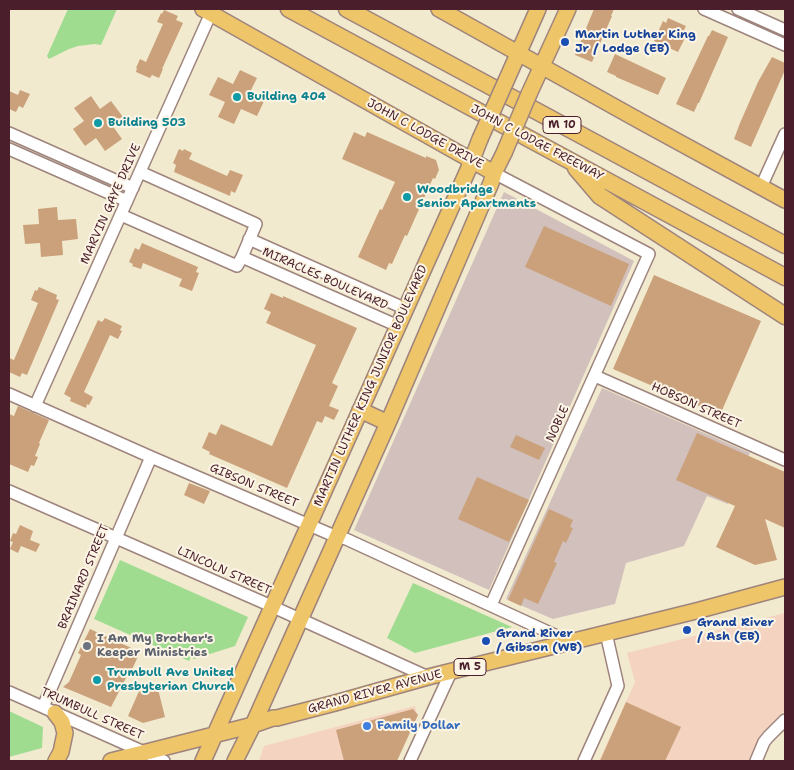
<!DOCTYPE html>
<style>
body{margin:0}
#map{position:relative;width:794px;height:770px;overflow:hidden;background:#f2eacf;font-family:"Shantell Sans",sans-serif}
canvas{display:block}
.frame{position:absolute;inset:0;border:10px solid #4a1f2b;pointer-events:none}
</style>
<div id="map">
<canvas width="794" height="770"></canvas>
<div class="frame"></div>
</div>
<script>
const context = document.querySelector('canvas').getContext('2d');
context.lineJoin = 'round';
function paint(path, color) { context.fillStyle = color; context.fill(path, 'evenodd'); }
const poly = rows => new Path2D(rows.map(r => 'M' + r).join(''));
function trace(path, color, width, dash) { context.strokeStyle = color; context.lineWidth = width; context.lineCap = dash ? 'butt' : 'round'; context.setLineDash(dash || []); context.stroke(path); }
function drawText(font, color, halo, rows, align = 'center') {
  context.font = font + ' "Shantell Sans",sans-serif'; context.lineWidth = 4; context.setLineDash([]); context.textBaseline = 'middle'; context.strokeStyle = halo; context.fillStyle = color; for (const [text, x, y, turn = 0] of rows) {
    context.save(); context.translate(x, y); context.rotate((+turn || 0) * Math.PI / 180); context.textAlign = isNaN(turn) ? turn : align; if (halo) context.strokeText(text, 0, 0); context.fillText(text, 0, 0); context.restore();
  }
}
paint(poly([
 [785,613,785,710,763,732,748,761,599,761,635,682,627,653],
 [415,706,417,713,396,761,259,761,264,746]
]), '#f5d3c1');
paint(poly([
 [504,192,634,261,489,590,354,530],
 [602,388,750,453,728,504,707,496,684,546,626,563,615,604,553,619,506,599]
]), '#d1c0bc');
paint(poly([
 [68,9,117,9,101,45,95,44,78,46,69,49,49,59,47,56],
 [120,560,248,617,235,646,194,659,191,657,189,661,94,619],
 [413,583,512,627,415,653,387,638],
 [9,711,43,727,42,748,9,757]
]), '#9fdc90');
paint(poly([
 [594,9,614,9,611,16,612,16,592,62,575,55],
 [164,10,178,16,176,20,183,23,162,69,163,69,159,78,152,75,150,78,136,72,137,68,136,68,140,59,146,62,163,24,157,22,161,13,162,14],
 [668,18,686,26,684,30,688,32,678,52,654,41,663,21,666,23],
 [712,30,728,37,699,103,698,103,694,112,676,104,708,36,709,36],
 [615,54,666,78,658,95,616,77,616,76,607,72],
 [772,57,785,63,785,70,751,147,734,139,740,123,758,82],
 [240,70,257,78,250,92,265,99,257,116,241,109,234,124,218,117,225,102,209,95,218,77,233,84],
 [20,90,30,94,23,108,19,106,16,112,9,109,9,91,18,95],
 [91,96,100,109,111,101,123,117,112,125,122,139,105,151,96,138,85,146,73,129,84,121,74,108],
 [354,132,365,137,367,132,426,158,426,156,436,160,439,170,435,179,433,178,407,236,405,235,392,264,389,263,386,270,358,257,380,209,382,210,395,182,342,159],
 [179,149,183,151,184,149,192,153,189,159,227,176,230,170,243,175,235,193,231,191,230,196,174,172,176,165,173,163],
 [57,207,58,220,76,219,78,239,62,241,63,255,41,257,40,243,25,244,23,225,39,224,38,209],
 [544,226,629,264,611,306,525,267],
 [142,243,198,267,196,272,199,273,192,291,179,286,182,279,143,263,141,269,132,266,133,264,129,262,135,248,139,250],
 [654,275,761,321,720,415,613,369],
 [39,287,57,295,56,299,59,300,27,375,22,373,20,377,9,372,9,358,14,360,38,303,31,300,35,290,37,291],
 [271,293,283,298,283,296,357,328,332,383,338,386,329,406,339,410,334,420,325,416,322,423,317,421,287,488,209,454,210,452,202,448,209,432,216,435,221,424,272,446,316,345,266,323,271,312,264,309],
 [105,318,122,326,120,330,122,331,118,339,110,335,84,392,93,397,89,405,87,404,86,408,70,401,71,398,64,394,98,320,102,322],
 [18,406,49,420,39,443,40,444,35,456,38,457,34,466,31,465,28,472,9,464,9,414,14,416],
 [697,433,785,472,785,528,765,519,777,560,755,565,716,547,735,506,676,480],
 [516,435,545,448,539,460,510,447],
 [477,477,529,500,509,542,458,519],
 [189,483,210,491,204,504,184,495],
 [549,509,573,520,570,527,573,528,566,543,563,541,554,562,557,563,538,604,524,598,521,606,508,600],
 [20,525,33,531,30,540,40,544,36,552,21,546,18,553,10,549,13,542,10,541,13,533,16,534],
 [90,629,140,652,129,676,127,676,111,707,63,687,69,682,81,655,78,653],
 [157,685,165,717,143,723,128,716,140,689],
 [626,702,681,727,665,761,600,761],
 [413,709,418,715,397,761,344,761,336,730]
]), '#caa17a');
const minor = poly([
 [704,9,785,45],
 [738,9,785,30],
 [9,133,133,188],
 [9,149,127,201],
 [761,187,785,134],
 [121,215,237,266,242,257,256,224,140,172],
 [249,239,406,309],
 [242,257,398,326],
 [595,376,785,460],
 [9,394,151,457,337,537,346,539,570,642],
 [35,406,211,13],
 [9,491,260,601,428,677],
 [491,605,649,254,494,173],
 [9,692,164,761],
 [43,707,151,457],
 [410,761,451,672],
 [584,761,618,686,606,633],
 [756,761,764,742,768,737,785,720]
]);
const major = poly([
 [203,9,494,173],
 [439,9,640,121,785,200],
 [506,81,538,9],
 [529,94,568,9],
 [360,410,388,423],
 [55,713,62,722,65,733,61,752,56,761],
 [111,761,253,725,273,718,277,718,335,703,428,677,696,611,785,587],
 [203,761,468,170,480,139],
 [235,761,253,725,388,423,491,183,494,173,504,153]
]);
const highway = poly([
 [289,9,785,277],
 [347,9,785,245],
 [576,168,600,196,785,316]
]);
trace(minor, '#9e847d', 14);
trace(major, '#9e847d', 18);
trace(highway, '#9e847d', 19);
trace(minor, '#fff', 11);
trace(major, '#eec569', 15);
trace(highway, '#eec569', 16);
const majorBridge = poly([
 [480,139,506,81],
 [504,153,529,94]
]);
trace(majorBridge, '#9e847d', 18, []);
trace(majorBridge, '#eec569', 15);
for (const [x, y, r, color] of [
 [565,42,5,"#1a4fb4"],
 [237,97,5,"#0f9aa8"],
 [98,123,5,"#0f9aa8"],
 [407,197,5,"#0f9aa8"],
 [687,630,5,"#1a4fb4"],
 [486,641,5,"#1a4fb4"],
 [87,646,5,"#6b7280"],
 [97,680,5,"#0f9aa8"],
 [367,726,5,"#3f7fe0"]
]) { const dot = new Path2D(); dot.arc(x, y, r, 0, 2 * Math.PI); context.fillStyle = color; context.fill(dot); trace(dot, '#fcf5e5', 2); }
for (const [x, y, w] of [
 [562,125,38],
 [470,667,32]
]) { const box = new Path2D(); box.roundRect(x - w / 2, y - 8.5, w, 17, 4); context.fillStyle = '#fcf5e5'; context.fill(box); trace(box, '#4a1f2b', 1); }
drawText('bold 11px', '#4a1f2b', null, [
 ["M 10",562,125],
 ["M 5",470,667]
]);
drawText('bold 12px', '#164399', '#fcf5e5', [
 ["Martin Luther King",575,35],
 ["Jr / Lodge (EB)",575,49],
 ["Grand River",697,623],
 ["/ Ash (EB)",697,637],
 ["Grand River",496,634],
 ["/ Gibson (WB)",496,648]
], 'left');
drawText('bold 12px', '#0d838f', '#fcf5e5', [
 ["Building 404",247,97],
 ["Building 503",108,123],
 ["Woodbridge",417,190],
 ["Senior Apartments",417,204],
 ["Trumbull Ave United",107,673],
 ["Presbyterian Church",107,687]
], 'left');
drawText('12px', '#4a1f2b', '#fcf5e5', [
 ["JOHN C LODGE DRIVE",425,134,29],
 ["JOHN C LODGE FREEWAY",537,143,28],
 ["MARVIN GAYE DRIVE",111,204,-66],
 ["MIRACLES BOULEVARD",325,279,24],
 ["MARTIN LUTHER KING JUNIOR BOULEVARD",371,386,-66],
 ["HOBSON STREET",696,406,24],
 ["NOBLE",558,424,-66],
 ["GIBSON STREET",254,486,23],
 ["LINCOLN STREET",224,571,24],
 ["BRAINARD STREET",84,577,-67],
 ["GRAND RIVER AVENUE",375,692,-15],
 ["TRUMBULL STREET",92,714,24]
]);
drawText('bold 12px', '#5b616d', '#fcf5e5', [
 ["I Am My Brother's",97,639],
 ["Keeper Ministries",97,653]
], 'left');
drawText('bold 12px', '#366cbe', '#fcf5e5', [
 ["Family Dollar",377,726]
], 'left');
</script>
